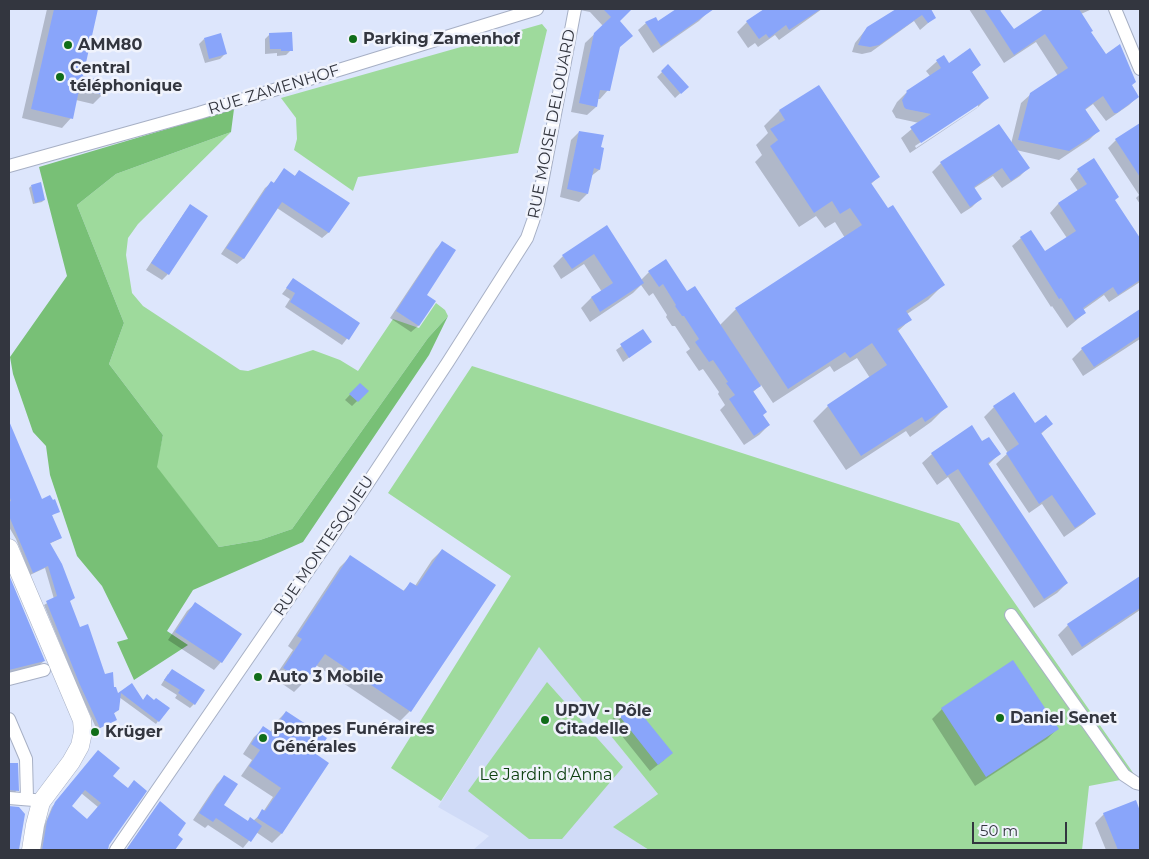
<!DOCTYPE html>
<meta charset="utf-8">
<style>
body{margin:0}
#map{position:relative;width:1149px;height:859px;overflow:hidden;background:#dde6fc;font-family:Montserrat,sans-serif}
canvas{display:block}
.frame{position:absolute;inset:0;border:10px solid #33363f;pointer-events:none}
.scale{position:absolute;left:972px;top:822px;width:95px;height:22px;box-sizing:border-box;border:2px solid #33363f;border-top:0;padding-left:6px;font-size:15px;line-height:18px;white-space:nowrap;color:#33363f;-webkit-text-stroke:4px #f0f3fc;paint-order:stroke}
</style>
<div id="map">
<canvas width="1149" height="859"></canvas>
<div class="frame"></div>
<div class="scale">50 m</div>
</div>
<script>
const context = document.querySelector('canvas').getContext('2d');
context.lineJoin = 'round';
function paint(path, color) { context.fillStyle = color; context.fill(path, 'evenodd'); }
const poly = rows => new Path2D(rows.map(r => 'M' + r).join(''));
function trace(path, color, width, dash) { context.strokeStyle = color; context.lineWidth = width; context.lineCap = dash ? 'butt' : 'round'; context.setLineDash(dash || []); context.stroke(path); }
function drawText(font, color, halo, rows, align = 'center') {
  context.font = font + ' Montserrat,sans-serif'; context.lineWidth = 5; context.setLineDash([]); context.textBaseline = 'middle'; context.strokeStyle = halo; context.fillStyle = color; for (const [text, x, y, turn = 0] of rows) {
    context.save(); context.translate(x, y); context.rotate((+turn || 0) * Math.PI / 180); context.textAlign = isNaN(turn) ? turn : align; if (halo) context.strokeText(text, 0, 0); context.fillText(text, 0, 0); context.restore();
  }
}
paint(poly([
 [539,646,658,794,614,827,649,850,473,850,489,836,438,807]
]), '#d0dbf7');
paint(poly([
 [542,24,547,30,518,153,358,177,353,191,294,150,297,139,296,118,281,98],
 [231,132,138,224,128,238,126,255,132,293,143,306,240,370,248,371,313,350,340,360,358,371,393,319,419,328,436,303,445,310,448,316,428,338,292,529,260,540,219,547,156,467,163,435,109,364,124,323,77,205,116,174],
 [472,366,959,523,1136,777,1089,786,1082,850,649,850,613,827,658,794,539,647,441,801,391,768,511,576,388,493],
 [547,682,623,767,562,839,529,839,468,791]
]), '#9eda9c');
paint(poly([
 [234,109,231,132,116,174,77,205,124,323,109,364,163,435,157,467,219,547,260,540,292,529,428,338,448,316,429,355,303,542,193,590,167,631,188,645,134,680,117,642,128,639,102,586,77,556,50,475,46,446,33,432,13,374,10,357,67,276,39,167]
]), '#78c076');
paint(poly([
 [47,9,97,9,81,77,103,94,93,104,76,100,71,118,62,128,22,118],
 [581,9,630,9,619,21,618,48,608,90,600,99,597,99,596,107,587,115,571,112,585,43,603,26,590,12,580,10],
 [678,9,704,9,707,13,699,21,653,53,638,30,646,23,655,19,658,23],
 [766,9,822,9,779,40,775,35,758,47,755,43,748,48,737,32,747,22],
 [898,9,933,9,930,11,934,18,920,30,914,21,871,52,862,54,852,52,855,43,867,28],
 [969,9,1003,9,1000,11,1013,31,1045,9,1092,9,1081,14,1090,32,1105,55,1138,96,1129,105,1106,121,1093,104,1085,110,1098,131,1089,140,1059,160,1016,150,1028,168,1020,176,1002,188,993,176,973,189,980,199,972,207,961,214,932,172,941,163,999,126,1011,144,1021,103,1031,94,1058,76,1036,42,1004,63],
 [270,34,291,50,286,55,277,56,277,53,265,54,265,39],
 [204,39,225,54,220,59,205,63,199,44],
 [943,56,949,64,980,65,971,73,987,98,977,108,910,153,901,138,919,123,896,118,892,111,897,102,907,92,930,76,926,71],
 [978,104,978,107,916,148,915,146],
 [668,66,687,87,675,98,657,77],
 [819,87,878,177,871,184,887,210,943,285,928,300,907,314,910,320,897,332,946,407,931,422,910,437,906,431,846,470,813,421,828,406,870,378,857,358,834,372,830,366,773,403,761,385,753,392,762,415,769,425,759,435,744,445,720,410,725,405,718,394,719,392,703,369,699,371,686,352,690,349,675,326,672,326,666,317,667,315,653,293,649,296,641,285,633,293,590,322,581,308,591,298,602,292,584,264,561,279,553,266,563,256,606,227,641,280,649,272,687,292,720,325,736,309,845,238,835,222,825,228,816,216,799,227,755,162,762,155,756,145,768,133,764,126,779,111],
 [1140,124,1140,204,1136,198,1139,195,1108,148,1116,140],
 [579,132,603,149,599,170,590,177,587,194,579,202,560,197,571,140],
 [284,170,294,177,299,171,348,203,328,233,322,238,277,208,243,259,237,264,221,254,265,188,271,183,273,184],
 [1078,170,1114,200,1140,239,1140,282,1109,302,1104,295,1083,310,1085,313,1067,328,1052,306,1051,307,1012,246,1021,238,1045,253,1067,238,1050,213,1058,204,1078,191,1070,179],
 [31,186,44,200,42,202,33,204,29,188],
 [191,206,168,274,162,280,146,270,185,212],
 [442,243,425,295,434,301,418,326,411,332,390,318,436,249],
 [293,280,359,323,342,345,285,307,290,299,282,294],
 [1140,310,1140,339,1083,376,1072,359,1082,349],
 [643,331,650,342,623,362,616,350],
 [360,384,367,391,352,406,345,400],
 [994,407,1035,425,1051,424,1041,434,1094,514,1084,523,1064,537,1042,504,1029,513,996,464,1008,453,984,417],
 [9,424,41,500,58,511,51,516,61,538,49,544,69,602,79,629,104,675,117,695,132,685,158,721,156,724,119,697,118,710,113,714,115,719,97,730,78,688,44,605,54,599,45,568,30,575,16,539,9,527],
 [982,443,999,454,988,465,1067,583,1057,593,1034,608,948,477,937,485,922,463,932,454],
 [442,550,410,711,400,721,316,665,304,682,294,692,274,678,293,650,288,646,340,567,350,557,402,592,411,583,415,586,432,560],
 [9,576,44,661,34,670,9,676],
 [1140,577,1140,610,1072,656,1058,635,1068,625],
 [195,604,221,662,214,670,168,640,187,611],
 [168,674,194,704,190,708,175,698,177,695,161,685],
 [631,703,664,760,650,771,610,721],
 [942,709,1057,729,1047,739,975,786,932,719],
 [286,712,315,754,327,763,281,834,272,843,256,832,243,848,208,825,205,828,193,820,217,784,224,777,222,805,247,822,250,819,253,821,263,812,273,797,241,776,252,760,243,754,254,737,264,728,270,732,277,721],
 [95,755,111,776,108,850,40,850,44,826,52,807],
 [81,793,98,807,87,820,70,806],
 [9,764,17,764,17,790,9,799],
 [1135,801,1140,814,1140,850,1106,850,1095,823,1104,814],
 [160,802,184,823,165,850,126,850],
 [9,807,19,808,24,814,18,850,9,850]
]), '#0003');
paint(poly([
 [54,9,98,9,83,76,107,82,104,95,79,90,73,119,31,109],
 [603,9,632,9,620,21,633,36,620,47,610,91,600,90,597,107,579,103,594,33,611,17],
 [676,9,714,9,661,46,645,22,656,17,658,21],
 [764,9,821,9,789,30,786,25,769,38,766,34,759,39,746,21],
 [896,9,931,9,936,18,928,23,922,15,879,45,870,47,858,45,862,35,867,27],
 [984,9,999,9,1014,29,1044,9,1079,9,1093,31,1091,32,1106,54,1120,44,1136,82,1132,85,1139,97,1117,113,1114,113,1103,96,1085,109,1100,131,1069,151,1018,140,1030,93,1068,68,1045,34,1014,55],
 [292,32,293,51,281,51,281,49,270,49,269,33],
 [221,33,227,54,209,59,204,38],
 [970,48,981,65,972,72,989,98,921,143,910,127,931,114,906,109,904,107,902,100,907,92,906,91,941,68,936,60,944,55,949,63],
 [668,64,689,87,681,94,661,71],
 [819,85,880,177,871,183,888,208,893,205,945,285,906,311,912,320,897,329,948,407,925,422,922,417,861,456,827,405,887,365,872,343,850,358,845,352,788,389,735,308,862,225,850,208,840,214,832,201,814,213,770,146,778,140,770,129,785,120,779,110],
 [1140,123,1140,177,1115,139],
 [999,124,1030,168,1011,181,1002,168,974,187,982,199,970,207,940,162],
 [579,131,604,135,601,147,604,148,600,170,594,168,588,194,567,189],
 [1094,158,1119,197,1115,200,1140,238,1140,280,1118,295,1113,287,1083,308,1086,313,1075,320,1061,298,1059,299,1020,237,1031,230,1045,251,1076,231,1058,203,1087,184,1077,169],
 [284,168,295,176,299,170,350,203,329,233,282,202,244,259,226,248,271,181,274,183],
 [41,182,45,200,35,203,31,185],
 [190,204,208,216,169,275,151,263],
 [607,225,644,283,600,312,591,297,613,283,594,254,572,269,562,255],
 [442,241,456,250,427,295,436,301,419,326,396,311],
 [666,259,687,291,695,286,761,386,753,391,767,412,763,415,770,425,754,436,729,399,735,395,726,383,728,382,713,360,709,362,695,342,699,339,684,316,682,316,675,306,676,305,663,284,659,287,648,271],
 [293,278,360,323,349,340,290,302,295,293,286,288],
 [1140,309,1140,336,1094,367,1081,348],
 [643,329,652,342,629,358,620,344],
 [360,383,369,391,358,402,349,394],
 [1014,392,1035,423,1046,415,1053,424,1041,433,1096,514,1075,528,1052,495,1039,504,1006,453,1019,444,993,406],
 [9,421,42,499,50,495,53,500,55,499,60,512,52,515,62,538,50,543,62,564,75,598,70,601,80,627,88,624,105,674,113,672,114,687,116,687,118,693,132,683,143,700,147,694,154,700,156,698,170,708,159,722,121,693,119,710,114,713,117,720,100,728,80,685,46,601,57,596,48,566,33,573,9,516,9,502,11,501,9,495],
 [972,425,982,441,989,437,1001,454,988,463,1068,583,1044,599,958,469,947,476,931,453],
 [442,549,496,585,411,712,325,654,305,682,283,668,302,639,297,636,350,555,404,591,410,582,417,586],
 [9,575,45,661,9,670],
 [1140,576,1140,608,1082,647,1067,624],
 [195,602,242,634,222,663,175,632],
 [1013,660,1059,729,986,777,941,708],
 [172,669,205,690,195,705,178,693,180,690,164,680],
 [631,701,673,753,658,765,617,713],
 [286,711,327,738,316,754,329,763,282,834,257,818,262,809,265,811,281,788,249,766,260,750,251,744,263,726,272,732],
 [98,750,120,768,113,776,128,788,134,780,147,791,109,845,108,850,42,850,47,821,55,802],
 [85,790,101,803,87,819,72,806],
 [9,763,18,763,19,791,9,790],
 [224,775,238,784,224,805,248,821,250,817,262,826,251,842,216,818,213,822,199,813],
 [1136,800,1140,811,1140,850,1118,850,1103,813],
 [160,801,186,823,178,835,183,839,175,850,126,850],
 [9,806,19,807,25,814,19,850,9,850]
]), '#89a5fa');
const street = poly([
 [1115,9,1140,69],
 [9,166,199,113,537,9],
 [1011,615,1124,775,1136,783,1140,784],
 [9,679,44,670],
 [9,719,26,759,27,798],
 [9,798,34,800],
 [116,850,360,495,448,362,527,238,533,221,538,204,575,9]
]);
const secondary = poly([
 [9,548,82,720,83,732,80,746,71,762,41,802,35,825,31,850]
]);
trace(street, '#a7b0c5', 14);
trace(secondary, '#a7b0c5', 19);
trace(street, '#fff', 12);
trace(secondary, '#fff', 18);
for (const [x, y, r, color] of [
 [353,39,5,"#106d19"],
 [68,45,5,"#106d19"],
 [60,77,5,"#106d19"],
 [258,677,5,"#106d19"],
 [1000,718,5,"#106d19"],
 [545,720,5,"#106d19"],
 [95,732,5,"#106d19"],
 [263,738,5,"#106d19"]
]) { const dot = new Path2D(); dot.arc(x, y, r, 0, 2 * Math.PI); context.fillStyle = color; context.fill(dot); trace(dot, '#f0f3fc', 2); }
drawText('bold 16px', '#33363f', '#f0f3fc', [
 ["Parking Zamenhof",363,39],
 ["AMM80",78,45],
 ["Central",70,68],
 ["téléphonique",70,86],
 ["Auto 3 Mobile",268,677],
 ["UPJV - Pôle",555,711],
 ["Citadelle",555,729],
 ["Daniel Senet",1010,718],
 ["Pompes Funéraires",273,729],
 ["Générales",273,747],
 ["Krüger",105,732]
], 'left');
drawText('16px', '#33363f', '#f0f3fc', [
 ["RUE ZAMENHOF",274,90,-17],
 ["RUE MOISE DELOUARD",552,124,-79],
 ["RUE MONTESQUIEU",324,546,-56]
]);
drawText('16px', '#0e4111', '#f0f3fc', [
 ["Le Jardin d'Anna",546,775]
]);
</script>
